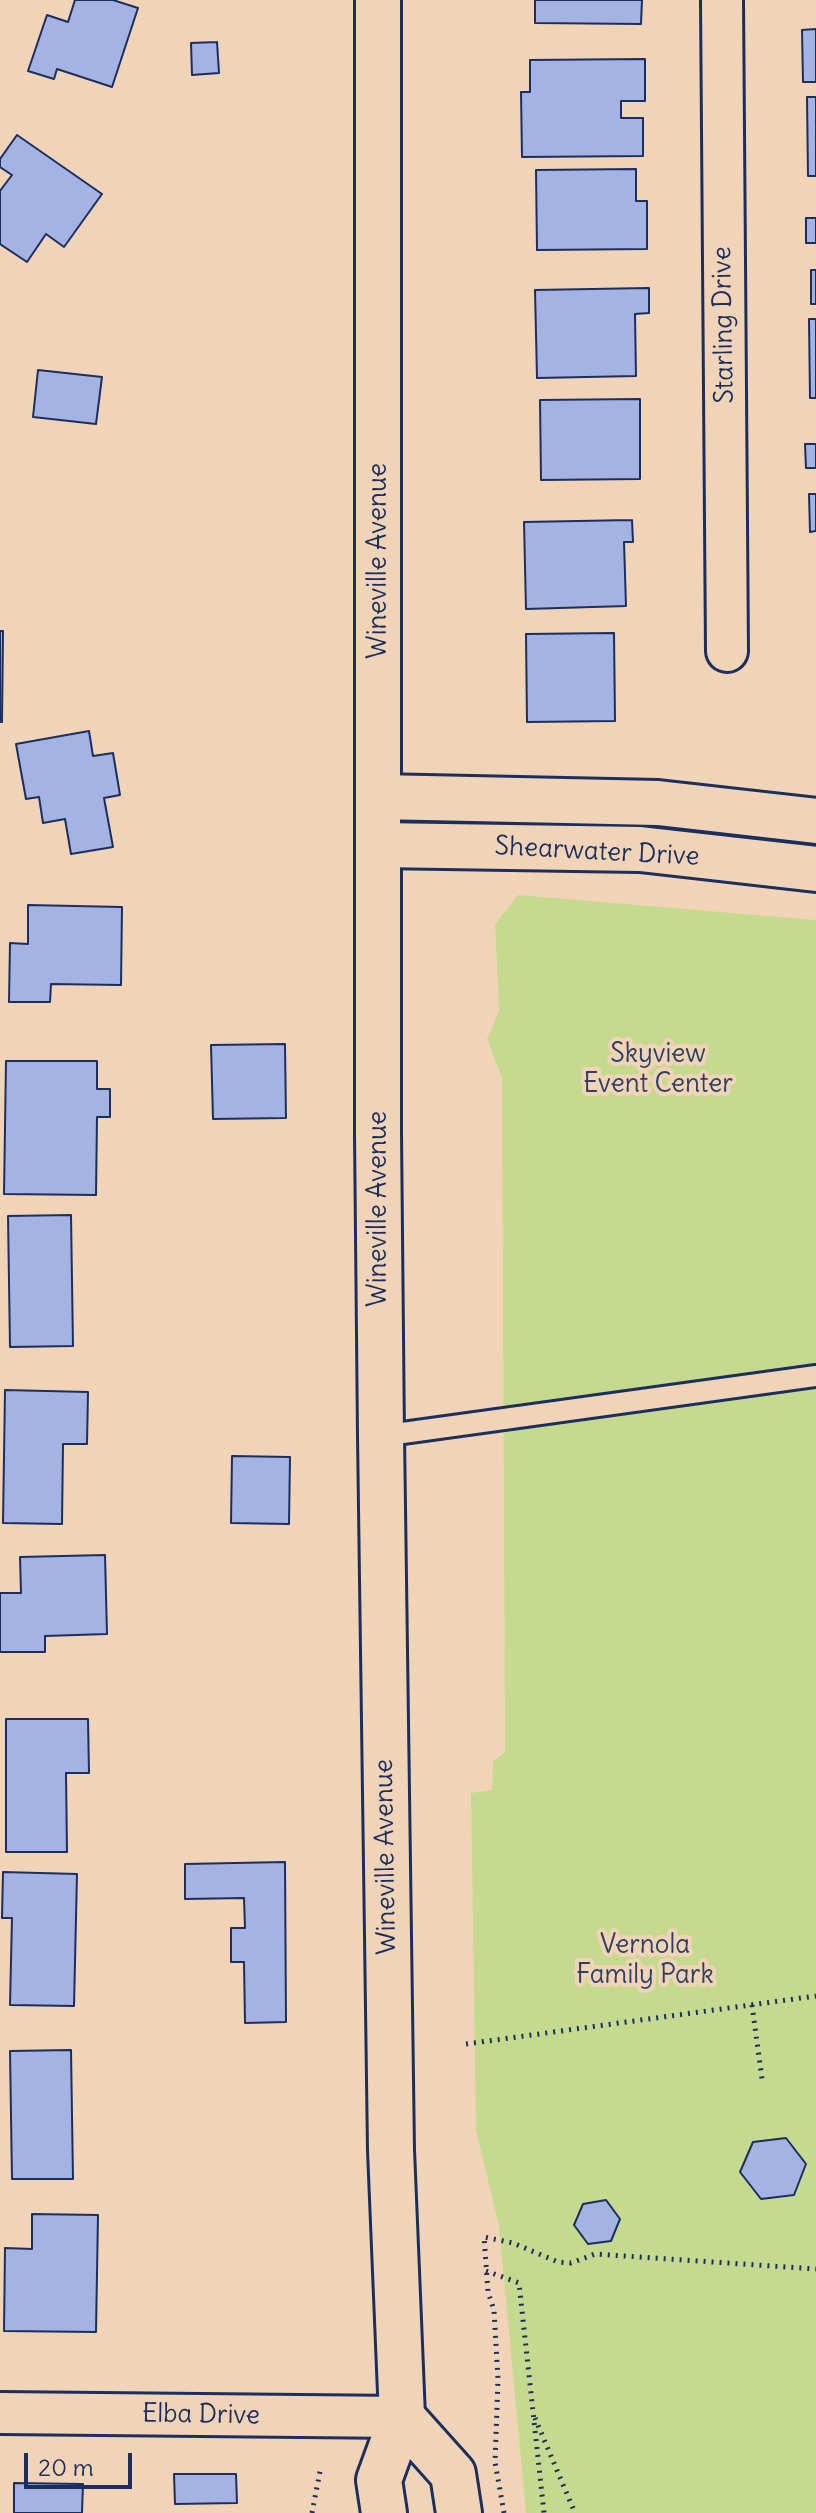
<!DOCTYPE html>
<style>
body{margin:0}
#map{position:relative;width:816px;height:2513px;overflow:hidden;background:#f1d4b8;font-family:Delius,sans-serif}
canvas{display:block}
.scale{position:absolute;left:24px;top:2453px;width:108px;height:36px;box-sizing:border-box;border:4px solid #1b2f5e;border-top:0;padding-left:10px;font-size:24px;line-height:28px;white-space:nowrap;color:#1b2f5e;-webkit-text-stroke:6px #f1d4b8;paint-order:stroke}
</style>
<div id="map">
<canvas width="816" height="2513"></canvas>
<div class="scale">20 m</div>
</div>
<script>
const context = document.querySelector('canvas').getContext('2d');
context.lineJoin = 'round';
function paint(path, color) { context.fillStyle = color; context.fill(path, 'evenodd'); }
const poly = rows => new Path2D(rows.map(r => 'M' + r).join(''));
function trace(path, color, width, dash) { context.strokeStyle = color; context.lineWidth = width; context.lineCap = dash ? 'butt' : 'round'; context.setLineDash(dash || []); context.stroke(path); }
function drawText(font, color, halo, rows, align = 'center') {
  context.font = font + ' Delius,sans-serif'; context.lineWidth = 8; context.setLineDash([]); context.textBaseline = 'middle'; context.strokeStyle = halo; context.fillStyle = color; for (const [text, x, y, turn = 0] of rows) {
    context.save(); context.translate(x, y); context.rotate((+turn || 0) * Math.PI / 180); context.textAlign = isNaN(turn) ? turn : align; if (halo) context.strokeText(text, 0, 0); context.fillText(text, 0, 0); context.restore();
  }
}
paint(poly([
 [518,895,816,920,816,2513,526,2513,499,2226,476,2130,471,1793,492,1790,493,1761,505,1752,502,1078,487,1039,499,1011,495,924]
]), '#c6da8f');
const building = poly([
 [75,0,113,0,138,8,112,87,57,69,54,79,28,71,47,15,68,22,75,0],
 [535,0,642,0,641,24,535,23,535,0],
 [816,29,816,82,803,82,802,30,816,29],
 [217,42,219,73,192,75,191,43,217,42],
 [645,59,645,101,621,101,621,118,643,118,643,156,522,157,521,92,530,92,530,60,645,59],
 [807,97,816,97,816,176,808,176,807,97],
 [17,135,102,194,64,247,46,234,27,262,0,244,0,191,12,175,0,167,0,159,17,135],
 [636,169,636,201,647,201,647,249,537,250,536,170,636,169],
 [806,218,816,218,816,243,806,243,806,218],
 [811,270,816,270,816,304,811,304,811,270],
 [649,288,649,313,635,314,636,376,537,378,535,290,649,288],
 [809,319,816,319,816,398,810,398,809,319],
 [38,370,102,377,96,424,33,417,38,370],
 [640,399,640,479,541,480,540,400,640,399],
 [805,444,816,444,816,468,806,468,805,444],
 [809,494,816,494,816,531,810,532,809,494],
 [632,520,633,542,624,542,626,606,526,609,524,522,632,520],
 [0,631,3,631,2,722,0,722,0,631],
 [614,633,615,721,527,722,526,634,614,633],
 [89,731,93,756,113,753,120,795,104,798,113,847,71,854,65,819,43,823,39,797,26,799,16,744,89,731],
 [28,905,122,907,121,985,51,984,50,1002,9,1002,10,943,28,944,28,905],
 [285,1044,286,1118,213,1119,211,1045,285,1044],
 [6,1061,97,1061,97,1089,110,1089,110,1117,97,1117,96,1195,4,1194,6,1061],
 [71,1215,73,1346,10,1347,8,1216,71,1215],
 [5,1390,88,1392,87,1444,63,1444,62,1524,3,1523,5,1390],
 [232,1456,290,1457,289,1524,231,1523,232,1456],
 [105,1555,107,1634,45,1636,45,1652,0,1652,0,1593,21,1593,20,1557,105,1555],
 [6,1719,88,1719,89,1773,66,1773,67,1852,6,1852,6,1719],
 [285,1862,286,2022,245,2023,244,1962,231,1962,231,1928,245,1928,244,1898,185,1899,185,1864,285,1862],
 [3,1872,77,1874,74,2006,10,2005,12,1918,2,1918,3,1872],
 [71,2050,73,2179,12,2179,10,2051,71,2050],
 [786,2138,806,2164,794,2195,761,2199,740,2172,753,2142,786,2138],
 [606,2200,620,2219,611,2241,588,2244,574,2225,583,2204,606,2200],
 [32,2214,98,2215,96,2332,4,2331,5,2248,32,2249,32,2214],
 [174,2474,236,2474,237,2503,175,2504,174,2474],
 [14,2483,83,2484,82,2513,14,2513,14,2483]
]);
paint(building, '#a4b3e3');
trace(building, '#1b2f5e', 2);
const service = poly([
 [381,1436,816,1376]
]);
const minor = poly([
 [722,0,727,651],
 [0,2413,402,2417]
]);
const tertiary = poly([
 [379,797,658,803,816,821],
 [378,845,640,849,816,869]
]);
const secondary = poly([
 [378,0,378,1133,381,1436,391,2150,402,2417,379,2480,384,2513],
 [402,2417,453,2474,459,2513]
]);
trace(service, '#1b2f5e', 26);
trace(minor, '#1b2f5e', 46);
trace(tertiary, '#1b2f5e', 50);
trace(secondary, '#1b2f5e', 50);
trace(poly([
 [752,2005,762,2079],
 [466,2044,816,1996],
 [486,2271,519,2283,544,2513],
 [535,2418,575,2513],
 [312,2513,321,2466],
 [504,2513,495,2462,498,2379,494,2310,488,2292,484,2237,513,2243,558,2262,571,2263,595,2254,816,2269]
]), '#1b2f5e', 5, [2, 6]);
trace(service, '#f1d4b8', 20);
trace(minor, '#f1d4b8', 40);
trace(tertiary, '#f1d4b8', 44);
trace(secondary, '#f1d4b8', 44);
drawText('26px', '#1b2f5e', '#f1d4b8', [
 ["Starling Drive",724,325,-91],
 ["Wineville Avenue",379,561,-90],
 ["Shearwater Drive",597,852,3],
 ["Wineville Avenue",379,1209,-90],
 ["Wineville Avenue",386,1857,-91],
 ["Elba Drive",201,2415,1]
]);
drawText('26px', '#2c4063', '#f1d4b8', [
 ["Skyview",658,1055],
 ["Event Center",658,1085],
 ["Vernola",645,1946],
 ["Family Park",645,1976]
]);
</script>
